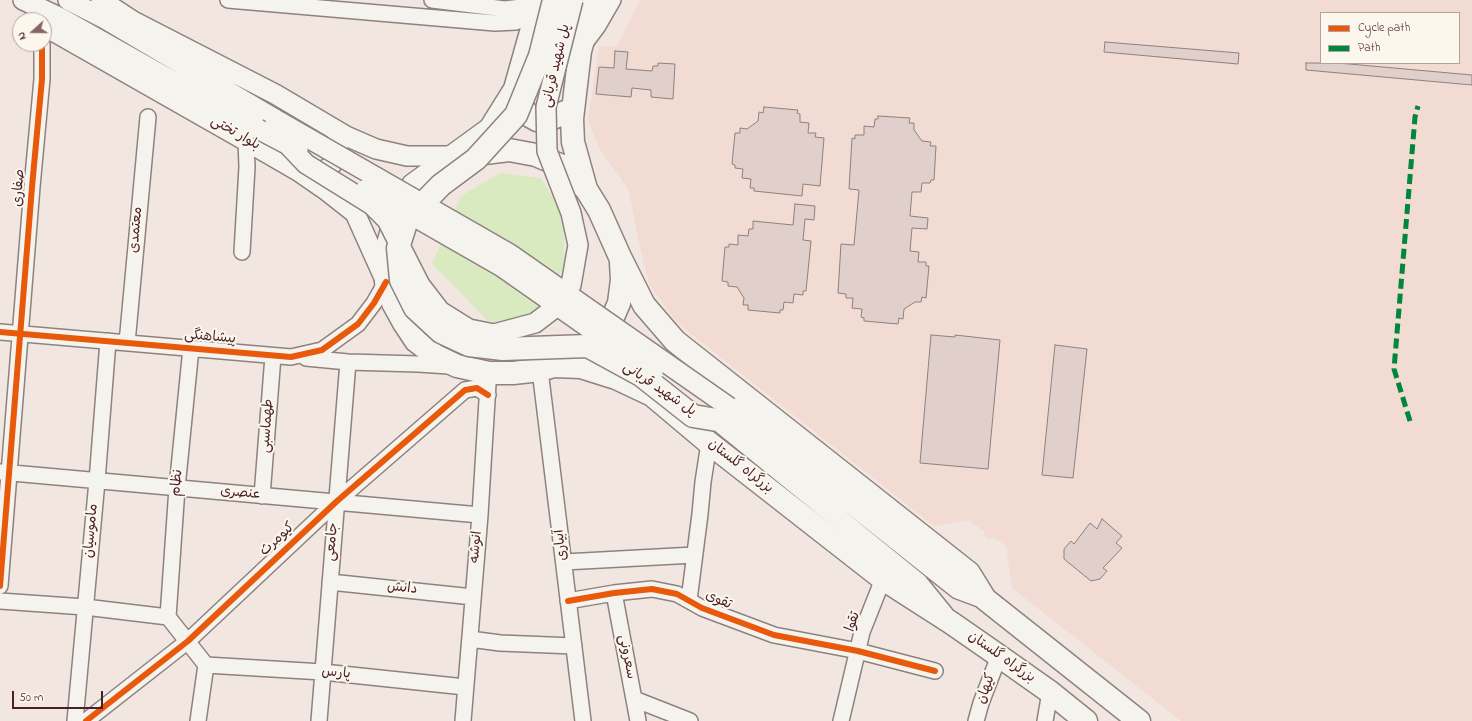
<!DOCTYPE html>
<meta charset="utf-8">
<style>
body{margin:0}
#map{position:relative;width:1472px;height:721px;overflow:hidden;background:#f2e7e0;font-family:"Indie Flower",sans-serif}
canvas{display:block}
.legend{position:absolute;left:1320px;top:12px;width:140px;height:52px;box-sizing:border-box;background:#fbf7ec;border:1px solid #b4a19f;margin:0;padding:5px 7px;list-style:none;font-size:12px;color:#4a1f2b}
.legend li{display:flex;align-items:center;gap:8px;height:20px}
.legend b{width:20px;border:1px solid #b4a19f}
.north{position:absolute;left:12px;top:12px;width:40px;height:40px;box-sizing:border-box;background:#fbf7ec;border:1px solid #b4a19f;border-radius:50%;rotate:249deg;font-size:11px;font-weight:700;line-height:16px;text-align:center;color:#4a1f2b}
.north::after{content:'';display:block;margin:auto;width:14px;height:18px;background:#85656a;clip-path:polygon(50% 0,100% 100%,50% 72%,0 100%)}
.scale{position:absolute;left:12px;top:691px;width:91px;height:18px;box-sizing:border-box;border:2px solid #4a1f2b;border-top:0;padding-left:5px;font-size:12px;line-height:14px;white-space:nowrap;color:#4a1f2b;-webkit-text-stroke:3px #fbf7ec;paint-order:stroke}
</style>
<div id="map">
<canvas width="1472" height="721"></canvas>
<ul class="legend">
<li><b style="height:5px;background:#e8590c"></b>Cycle path</li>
<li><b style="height:5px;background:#00873e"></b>Path</li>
</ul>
<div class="north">N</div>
<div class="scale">50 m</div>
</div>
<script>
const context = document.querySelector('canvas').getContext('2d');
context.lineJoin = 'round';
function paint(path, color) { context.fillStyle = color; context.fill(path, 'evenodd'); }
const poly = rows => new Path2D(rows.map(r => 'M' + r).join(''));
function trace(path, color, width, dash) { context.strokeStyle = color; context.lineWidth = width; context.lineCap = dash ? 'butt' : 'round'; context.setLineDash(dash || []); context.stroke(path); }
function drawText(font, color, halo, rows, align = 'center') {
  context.font = font + ' "Indie Flower","Playpen Sans Arabic",sans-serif'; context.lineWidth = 4; context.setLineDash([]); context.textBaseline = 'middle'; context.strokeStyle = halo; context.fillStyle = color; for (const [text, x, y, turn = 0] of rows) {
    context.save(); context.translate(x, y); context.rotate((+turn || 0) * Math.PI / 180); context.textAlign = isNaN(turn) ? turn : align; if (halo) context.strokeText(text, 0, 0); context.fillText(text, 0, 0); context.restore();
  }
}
paint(poly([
 [640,0,1472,0,1472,721,1181,721,1012,588,1006,546,993,537,989,539,984,535,984,531,968,520,934,526,676,322,649,284,637,234,629,191,599,148,588,120,599,46,617,46],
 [1321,13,1459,13,1459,63,1321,63]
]), '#f2dbd2');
paint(poly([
 [500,173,541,178,563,214,565,266,538,307,515,325,488,321,432,264,461,196]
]), '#d9eac1');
const building = poly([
 [1105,42,1239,53,1238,64,1104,52,1105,42],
 [615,51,628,52,626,69,652,71,653,66,658,66,658,63,675,64,673,99,651,97,651,90,632,88,631,97,596,94,599,67,614,68,615,51],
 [1306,63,1338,63,1472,75,1472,85,1306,70,1306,63],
 [764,107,798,110,797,113,800,114,800,122,809,123,808,133,816,133,815,137,824,138,820,186,803,184,802,196,754,191,754,188,750,188,751,179,742,178,743,169,735,168,735,165,732,164,735,133,740,133,740,128,747,129,758,121,759,112,763,113,764,107],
 [878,116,910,118,909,123,914,123,914,130,922,141,931,142,930,146,936,146,934,180,931,180,930,183,922,183,921,192,912,192,910,216,928,218,927,229,912,228,910,251,919,252,918,262,926,262,926,266,929,266,926,298,922,297,921,302,915,302,904,309,903,319,899,318,898,324,864,321,864,318,861,317,862,309,852,308,853,298,846,298,846,294,838,293,841,244,854,245,859,190,849,189,852,138,855,139,855,135,864,135,864,126,874,127,875,119,878,119,878,116],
 [795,204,815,206,814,220,805,219,803,240,811,241,806,291,803,291,803,295,794,294,793,303,784,302,783,310,780,310,780,313,748,310,748,305,743,305,744,298,737,287,728,286,728,282,722,281,725,247,729,247,729,244,738,245,738,235,748,236,749,229,753,229,753,221,793,225,795,204],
 [931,335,955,337,955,335,1000,340,988,469,920,463,931,335],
 [1055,345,1087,349,1073,478,1042,475,1055,345],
 [1102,519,1122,536,1116,543,1122,548,1103,568,1107,571,1100,579,1091,581,1064,559,1064,549,1071,541,1074,544,1090,523,1097,529,1102,519]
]);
paint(building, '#e0cfca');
trace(building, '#8e8180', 1);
const minor = poly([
 [228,0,495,23,516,22,539,5],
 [432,0,505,9,538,5],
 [586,42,598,26,613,0],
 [242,252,247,167,246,141],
 [0,332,291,357,322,350,358,324,374,303,386,282],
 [127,343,148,117],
 [306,358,348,362,418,364,449,366],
 [540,370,583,721],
 [1,472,480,515],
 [262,496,273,356],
 [564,562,694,555],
 [330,582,473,597],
 [0,586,32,187,42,79,42,44],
 [614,593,638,721],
 [689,600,700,514,703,482,709,443],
 [0,601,85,607,168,617,206,665,198,721],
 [568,601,614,593,652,589,677,594,702,608,774,635,858,651,935,671],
 [168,617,177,488,191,348],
 [470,639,500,643,574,646],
 [206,665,323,672,465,687],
 [634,699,690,721],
 [75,721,97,481,108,341],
 [86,721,188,641,336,502,465,390,477,388,488,395],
 [319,721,348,362],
 [463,721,480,515,488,384],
 [841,721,862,632,883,579],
 [976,721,981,703,999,656],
 [1045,721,1050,692]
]);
const major = poly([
 [23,0,61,18,258,129],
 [68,0,105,19,275,119],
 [101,0,133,21,275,94,346,136,376,149,407,156,454,156],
 [44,26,246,141,298,171,327,191,355,213,386,282],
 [305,173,318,173,329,168,337,157,338,144,337,139],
 [729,407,958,589,985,599],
 [717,420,918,583,944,615]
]);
const highway = poly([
 [540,0,515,89,490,129,413,185,396,215,387,248,386,282,393,303,404,323,416,341,436,356,457,366,489,373,513,373,540,370,554,366,581,367,616,378,652,395,709,443,883,579,950,622,999,656,1050,692,1086,721],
 [515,89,518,99,522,106,528,115,537,120,547,121,565,112],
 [468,155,509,150,536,155,562,166,586,189,599,210,620,257,644,305,675,341,969,573,985,599,1139,721],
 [586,189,573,142,572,119,580,51,594,0],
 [597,340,610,324,619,303,622,280,621,263]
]);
trace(minor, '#8e8180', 18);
trace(major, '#8e8180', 22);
trace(highway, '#8e8180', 25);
trace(minor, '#f5f3ee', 15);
trace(major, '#f5f3ee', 19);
trace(highway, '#f5f3ee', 22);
const majorBridge = poly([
 [275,119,510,254,729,407],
 [258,129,298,150],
 [287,144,306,164,372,205,387,220,420,285,440,311,469,329,494,334,535,323,552,310,571,285,578,245,571,213,547,151,546,107,573,0],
 [366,189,502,267,653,373]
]);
const highwayBridge = poly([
 [554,0,540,56,516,115,476,159,441,185,407,220,398,248,401,280,415,308,441,332,469,345,503,349,588,346,641,375,693,416,717,420]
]);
trace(majorBridge, '#8e8180', 22, []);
trace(highwayBridge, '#8e8180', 25, []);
trace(majorBridge, '#f5f3ee', 19);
trace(highwayBridge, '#f5f3ee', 22);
trace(poly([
 [1410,421,1394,369,1415,117,1418,106]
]), '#00873e', 5, [10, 5]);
trace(poly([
 [0,332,291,357,322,350,358,324,374,303,386,282],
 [0,586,32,187,42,79,42,44],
 [568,601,614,593,652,589,677,594,702,608,774,635,858,651,935,671],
 [86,721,188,641,336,502,465,390,477,388,488,395]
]), '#e8590c', 6);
drawText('14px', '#4a1f2b', '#fbf7ec', [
 ["پل شهید قربانی",557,66,-77],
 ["بلوار تختی",235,134,30],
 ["صفاری",20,188,-86],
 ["معتمدی",137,230,-85],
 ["پیشاهنگی",210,338,5],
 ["پل شهید قربانی",659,390,34],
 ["طهماسبی",268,426,-86],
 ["بزرگراه گلستان",740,467,38],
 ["نظام",178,483,-85],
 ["عنصری",240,494,5],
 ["ماموسیان",92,531,-85],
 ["کیومرث",278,540,-43],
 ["جامعی",333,542,-85],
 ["آبیاری",562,545,-97],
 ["انوشه",477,547,-85],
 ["دانش",402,589,6],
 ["تقوی",718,601,24],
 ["تقوا",854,622,-71],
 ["سعرونی",626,657,79],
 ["بزرگراه گلستان",1001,658,35],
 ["پارس",336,674,5],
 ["کیهان",987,689,-70]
]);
</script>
